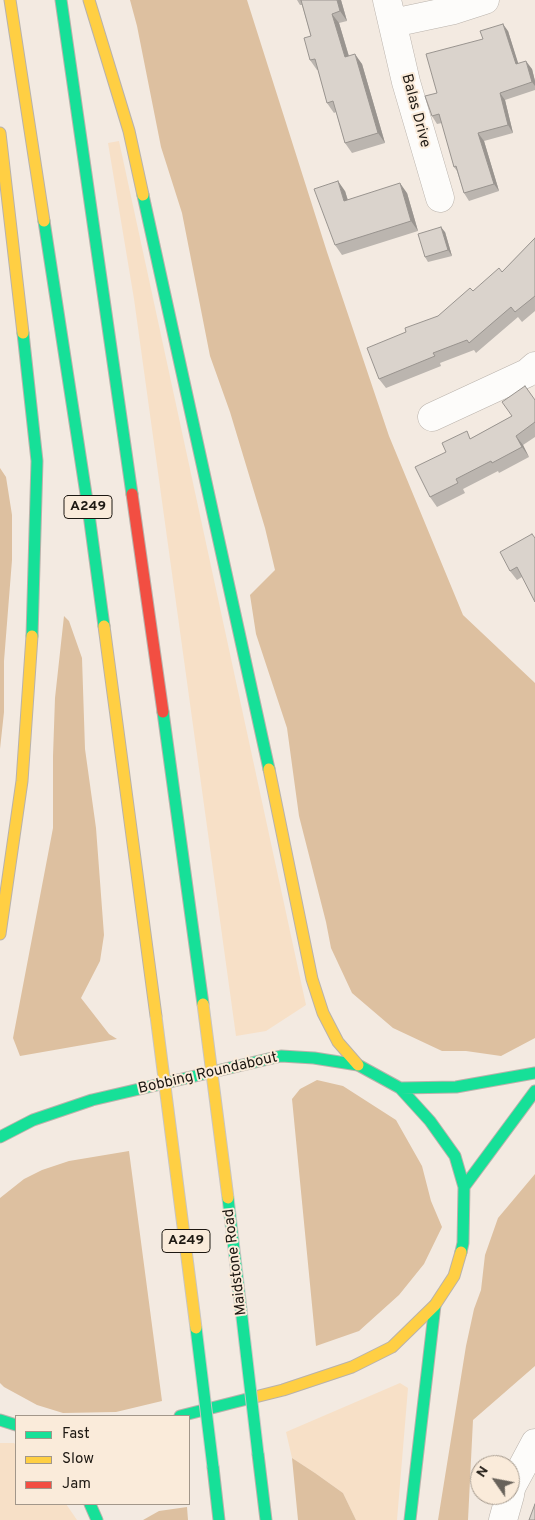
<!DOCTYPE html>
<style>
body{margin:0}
#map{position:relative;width:535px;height:1520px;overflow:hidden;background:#f3eae1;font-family:Overpass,sans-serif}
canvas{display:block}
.legend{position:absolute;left:15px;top:1415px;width:175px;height:90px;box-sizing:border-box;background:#faebda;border:1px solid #a2978a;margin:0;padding:6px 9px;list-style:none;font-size:15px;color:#1d1812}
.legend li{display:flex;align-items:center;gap:10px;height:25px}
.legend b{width:25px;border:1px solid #a2978a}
.north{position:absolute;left:470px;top:1455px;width:50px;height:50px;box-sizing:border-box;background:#faebda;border:1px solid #a2978a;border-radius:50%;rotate:303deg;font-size:14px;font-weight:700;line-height:20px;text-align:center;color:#1d1812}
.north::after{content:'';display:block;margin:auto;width:18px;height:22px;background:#68625a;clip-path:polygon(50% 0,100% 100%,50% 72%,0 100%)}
</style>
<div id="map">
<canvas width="535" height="1520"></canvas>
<ul class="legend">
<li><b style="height:6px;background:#16e098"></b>Fast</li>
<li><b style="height:6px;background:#ffcf43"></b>Slow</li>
<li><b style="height:6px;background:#f24e42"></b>Jam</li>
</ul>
<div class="north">N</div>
</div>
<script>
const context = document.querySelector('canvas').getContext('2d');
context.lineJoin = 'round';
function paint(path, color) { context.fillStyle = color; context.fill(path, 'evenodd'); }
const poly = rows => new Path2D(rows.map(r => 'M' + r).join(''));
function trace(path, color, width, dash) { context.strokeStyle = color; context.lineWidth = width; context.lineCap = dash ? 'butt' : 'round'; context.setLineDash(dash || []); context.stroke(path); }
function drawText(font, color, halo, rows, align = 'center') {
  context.font = font + ' Overpass,sans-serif'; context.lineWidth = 4; context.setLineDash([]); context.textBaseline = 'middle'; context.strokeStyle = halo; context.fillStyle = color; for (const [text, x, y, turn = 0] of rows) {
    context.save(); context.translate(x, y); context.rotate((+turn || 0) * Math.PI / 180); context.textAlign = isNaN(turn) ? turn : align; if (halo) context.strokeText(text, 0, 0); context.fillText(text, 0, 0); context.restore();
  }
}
paint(poly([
 [119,141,306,1005,266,1031,236,1036,134,299,108,143],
 [400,1383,408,1388,397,1520,356,1520,343,1493,315,1473,292,1458,286,1432],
 [0,1443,14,1443,16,1445,16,1504,66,1504,77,1520,0,1520]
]), '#f7e0c7');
paint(poly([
 [130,0,247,0,327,252,389,436,463,615,535,683,535,1038,501,1056,466,1051,442,1051,393,1028,352,993,331,948,326,922,299,816,287,728,256,634,250,595,275,570,265,528,230,412,210,356,182,213,161,147,137,26],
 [0,468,6,477,12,515,12,560,4,661,4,712,0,749],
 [64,616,69,621,82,658,85,749,96,828,104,935,100,961,81,998,109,1034,117,1039,20,1056,13,1038,53,828,53,756,55,698],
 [317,1080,343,1086,396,1120,422,1166,431,1201,442,1227,424,1264,399,1295,359,1331,316,1346,292,1099,300,1089],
 [129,1151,162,1401,116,1412,63,1413,37,1405,4,1387,0,1383,0,1198,24,1179,42,1170,69,1161],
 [535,1174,535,1366,473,1420,468,1520,438,1520,466,1346,474,1309,481,1290,485,1255,498,1218],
 [292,1458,315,1473,343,1493,356,1520,298,1520],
 [187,1507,188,1520,143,1520,159,1511]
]), '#ddc0a0');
const street = poly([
 [387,0,406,82,440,198],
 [393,23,454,10,485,0],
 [432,417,527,373,535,366],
 [510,1493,512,1486,535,1443],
 [503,1520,510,1495]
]);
const fast = poly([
 [61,0,132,494],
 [143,195,269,769],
 [44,221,88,507,104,626],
 [23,333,37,461,32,636],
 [163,712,203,1004],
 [400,1088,456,1087,535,1073],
 [0,1137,33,1120,92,1100,281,1056,314,1058,358,1065,400,1088,430,1121,455,1156,464,1187,463,1243,461,1252],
 [464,1187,535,1091],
 [180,1416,255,1397],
 [0,1420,16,1425],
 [258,1454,266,1520],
 [213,1467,219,1520],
 [90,1504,97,1520],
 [410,1520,435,1305]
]);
const slow = poly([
 [10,0,44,221],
 [89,0,129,131,143,195],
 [0,133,23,333],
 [104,626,156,1016],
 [269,769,312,979,323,1013,338,1042,358,1065],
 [0,934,22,781,32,636],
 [255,1397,283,1390,352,1367,392,1347,435,1305,454,1276,461,1252]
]);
const jam = poly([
 [132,494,163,712]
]);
trace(street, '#b9b2ab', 29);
trace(fast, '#b9b2ab', 13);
trace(slow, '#b9b2ab', 13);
trace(jam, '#b9b2ab', 13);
trace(street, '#fdfcfa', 28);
trace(fast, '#16e098', 11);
trace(slow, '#ffcf43', 11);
trace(jam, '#f24e42', 11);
const fastBridge = poly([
 [228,1198,258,1454],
 [196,1328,213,1467]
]);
const slowBridge = poly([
 [203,1004,228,1198],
 [156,1016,196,1328]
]);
trace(fastBridge, '#c9c5c1', 13, []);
trace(slowBridge, '#c9c5c1', 13, []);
trace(fastBridge, '#16e098', 11);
trace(slowBridge, '#ffcf43', 11);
paint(poly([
 [297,0,341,0,347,21,339,23,349,56,362,64,385,143,352,153,345,143,336,112,334,113,327,103,318,70,317,70,310,60,311,36,302,5,300,5],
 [508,31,518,64,532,69,535,81,535,90,505,100,513,133,484,141,499,191,469,201,464,193,457,171,454,167,442,123,437,124,432,116,437,93],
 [345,191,348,200,407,193,418,231,342,255,335,245],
 [445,232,452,256,428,262,425,257],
 [535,238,535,311,522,322,518,317,476,353,474,350,440,363,441,366,386,388,379,379,406,332,438,316,473,291,502,272],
 [535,400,535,437,523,445,529,457,499,473,498,471,463,489,465,493,437,507,430,497,446,452,512,416],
 [535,537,522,577,517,580,510,571]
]), '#bbb5af');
paint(poly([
 [337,0,341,0,347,21,340,11],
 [332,14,339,23,352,67,345,57],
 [503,24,508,31,521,72,516,64],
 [355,54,362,64,385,143,378,133],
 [526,61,532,69,535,81,535,86,532,82],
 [500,93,505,100,513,133,508,125],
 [478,133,484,141,499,191,494,184],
 [338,181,345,191,351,211,344,201],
 [400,183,407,193,418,231,411,221],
 [441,227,445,232,452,256,448,250],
 [516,436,523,445,529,457,522,447]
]), '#99948f');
const building = poly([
 [301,0,337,0,340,11,332,14,345,57,355,54,378,133,345,143,333,101,327,103,315,59,310,60,304,38,311,36,301,0],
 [503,24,516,64,526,61,532,82,500,93,508,125,478,133,494,184,464,193,456,166,454,167,439,114,432,116,425,96,437,93,426,54,483,39,480,31,503,24],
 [338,181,344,201,400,183,411,221,335,245,314,189,338,181],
 [441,227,448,250,425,257,418,234,441,227],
 [535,238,535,296,515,312,511,307,469,343,467,340,433,353,435,356,379,379,367,348,406,332,405,328,438,316,470,288,473,291,499,268,502,272,535,238],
 [525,386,535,400,535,422,516,436,522,447,492,463,491,461,456,479,458,483,430,497,415,467,446,452,442,443,467,431,470,439,512,416,502,402,525,386],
 [532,534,535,538,535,602,517,567,510,571,500,552,532,534],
 [535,1504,535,1520,529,1520,535,1504]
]);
paint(building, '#dad3cc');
trace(building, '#99948f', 1);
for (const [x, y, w] of [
 [88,507,48],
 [186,1241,48]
]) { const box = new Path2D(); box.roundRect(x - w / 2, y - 11.5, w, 23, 4); context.fillStyle = '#faebda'; context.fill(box); trace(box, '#1d1812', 1); }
drawText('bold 14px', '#1d1812', null, [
 ["A249",88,507],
 ["A249",186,1241]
]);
drawText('15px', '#1d1812', '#faebda', [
 ["Balas Drive",415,111,75],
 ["Bobbing Roundabout",208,1074,-13],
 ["Maidstone Road",236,1262,-97]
]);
</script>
